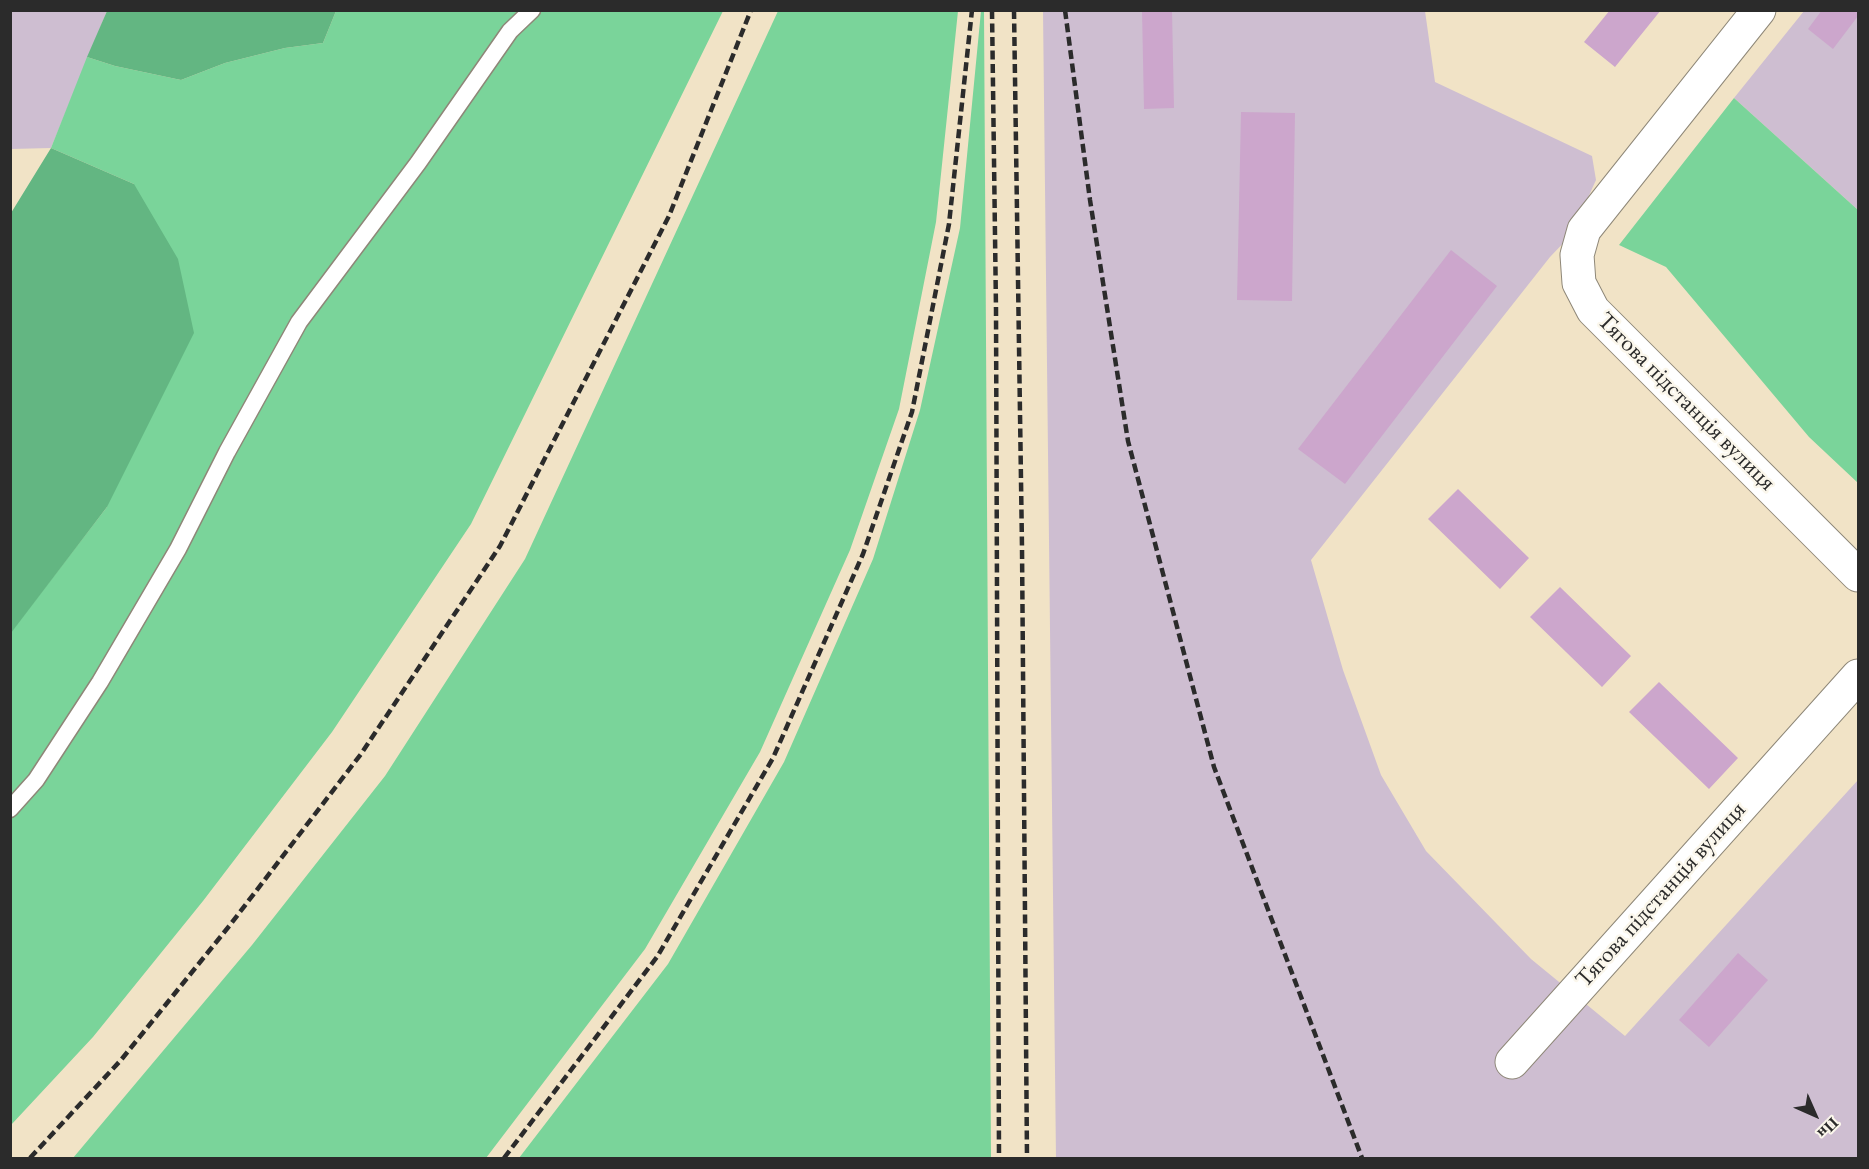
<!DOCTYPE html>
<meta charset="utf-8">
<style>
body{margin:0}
#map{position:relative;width:1869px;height:1169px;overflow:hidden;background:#f1e3c6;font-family:"EB Garamond",serif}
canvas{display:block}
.frame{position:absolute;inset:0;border:12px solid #2b2b2b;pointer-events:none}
.north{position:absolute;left:1785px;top:1085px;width:60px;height:60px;-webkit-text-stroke:4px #fbf7ec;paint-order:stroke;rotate:135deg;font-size:16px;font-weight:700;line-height:24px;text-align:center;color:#2b2b2b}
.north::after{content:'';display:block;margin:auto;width:21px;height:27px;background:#2b2b2b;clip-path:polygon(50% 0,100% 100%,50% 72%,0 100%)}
</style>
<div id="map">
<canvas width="1869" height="1169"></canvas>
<div class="frame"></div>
<div class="north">Пн</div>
</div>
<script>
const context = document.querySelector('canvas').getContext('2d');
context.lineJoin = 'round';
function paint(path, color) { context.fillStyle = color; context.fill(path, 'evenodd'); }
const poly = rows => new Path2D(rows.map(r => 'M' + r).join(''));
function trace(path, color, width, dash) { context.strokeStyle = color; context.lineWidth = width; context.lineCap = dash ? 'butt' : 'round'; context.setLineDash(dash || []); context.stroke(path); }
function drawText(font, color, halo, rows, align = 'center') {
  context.font = font + ' "EB Garamond",serif'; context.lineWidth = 5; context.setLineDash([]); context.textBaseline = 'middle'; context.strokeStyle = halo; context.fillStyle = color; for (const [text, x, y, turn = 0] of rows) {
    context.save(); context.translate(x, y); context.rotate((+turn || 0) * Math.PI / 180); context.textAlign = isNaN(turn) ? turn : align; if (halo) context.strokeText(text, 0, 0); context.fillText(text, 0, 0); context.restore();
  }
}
paint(poly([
 [10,11,107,11,51,148,11,149],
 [1043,11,1425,11,1435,82,1592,156,1596,180,1571,235,1550,257,1311,560,1343,670,1381,775,1426,851,1531,959,1625,1036,1858,780,1858,1158,1056,1158],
 [1804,11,1858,11,1858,210,1734,98]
]), '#cebed1');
paint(poly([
 [336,11,723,11,471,524,332,732,203,901,93,1037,11,1125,10,633,107,507,134,184,51,148,87,57,115,66,181,80,225,63,285,48,323,43],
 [778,11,958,11,936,222,899,409,850,550,760,752,645,949,486,1158,73,1158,252,945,385,776,525,559],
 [981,11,984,11,991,1158,519,1158,668,964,784,762,873,559,920,410,960,228],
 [1734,98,1858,210,1858,483,1809,437,1666,267,1619,245]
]), '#7ad49a');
paint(poly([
 [107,11,107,10,336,11,323,43,285,48,225,63,181,80,115,66,87,57],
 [51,148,134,184,178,259,194,333,107,507,11,633,11,213]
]), '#63b682');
paint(poly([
 [1142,10,1172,10,1174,108,1144,109],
 [1610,10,1661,10,1615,67,1584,42],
 [1822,10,1858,10,1858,16,1833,49,1808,29],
 [1241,112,1295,113,1292,301,1237,300],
 [1451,250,1497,286,1345,484,1298,449],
 [1458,489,1529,558,1500,589,1428,519],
 [1560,587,1631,656,1602,687,1530,617],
 [1659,682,1738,758,1709,789,1629,712],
 [1738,953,1768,980,1709,1047,1679,1020]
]), '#cca6cc');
const service = poly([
 [10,809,36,780,100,682,178,549,227,452,299,322,418,163,510,31,532,10]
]);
const minor = poly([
 [1759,10,1584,230,1577,255,1579,283,1593,310,1858,575],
 [1512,1062,1858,676]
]);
trace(service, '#8e8778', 19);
trace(minor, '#8e8778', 35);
trace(service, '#fff', 16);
trace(minor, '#fff', 33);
trace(poly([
 [992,10,996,309,999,1158],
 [1014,10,1022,547,1027,1158],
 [1065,10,1090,200,1128,441,1214,767,1362,1158],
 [30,1158,121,1060,230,925,361,754,500,546,669,216,751,10],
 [504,1158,657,957,773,758,863,554,912,412,949,224,972,10]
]), '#2b2b2b', 4.5, [9, 4.5]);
drawText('24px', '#2b2b2b', '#fbf7ec', [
 ["Тягова підстанція вулиця",1686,402,45],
 ["Тягова підстанція вулиця",1661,895,-48]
]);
</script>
